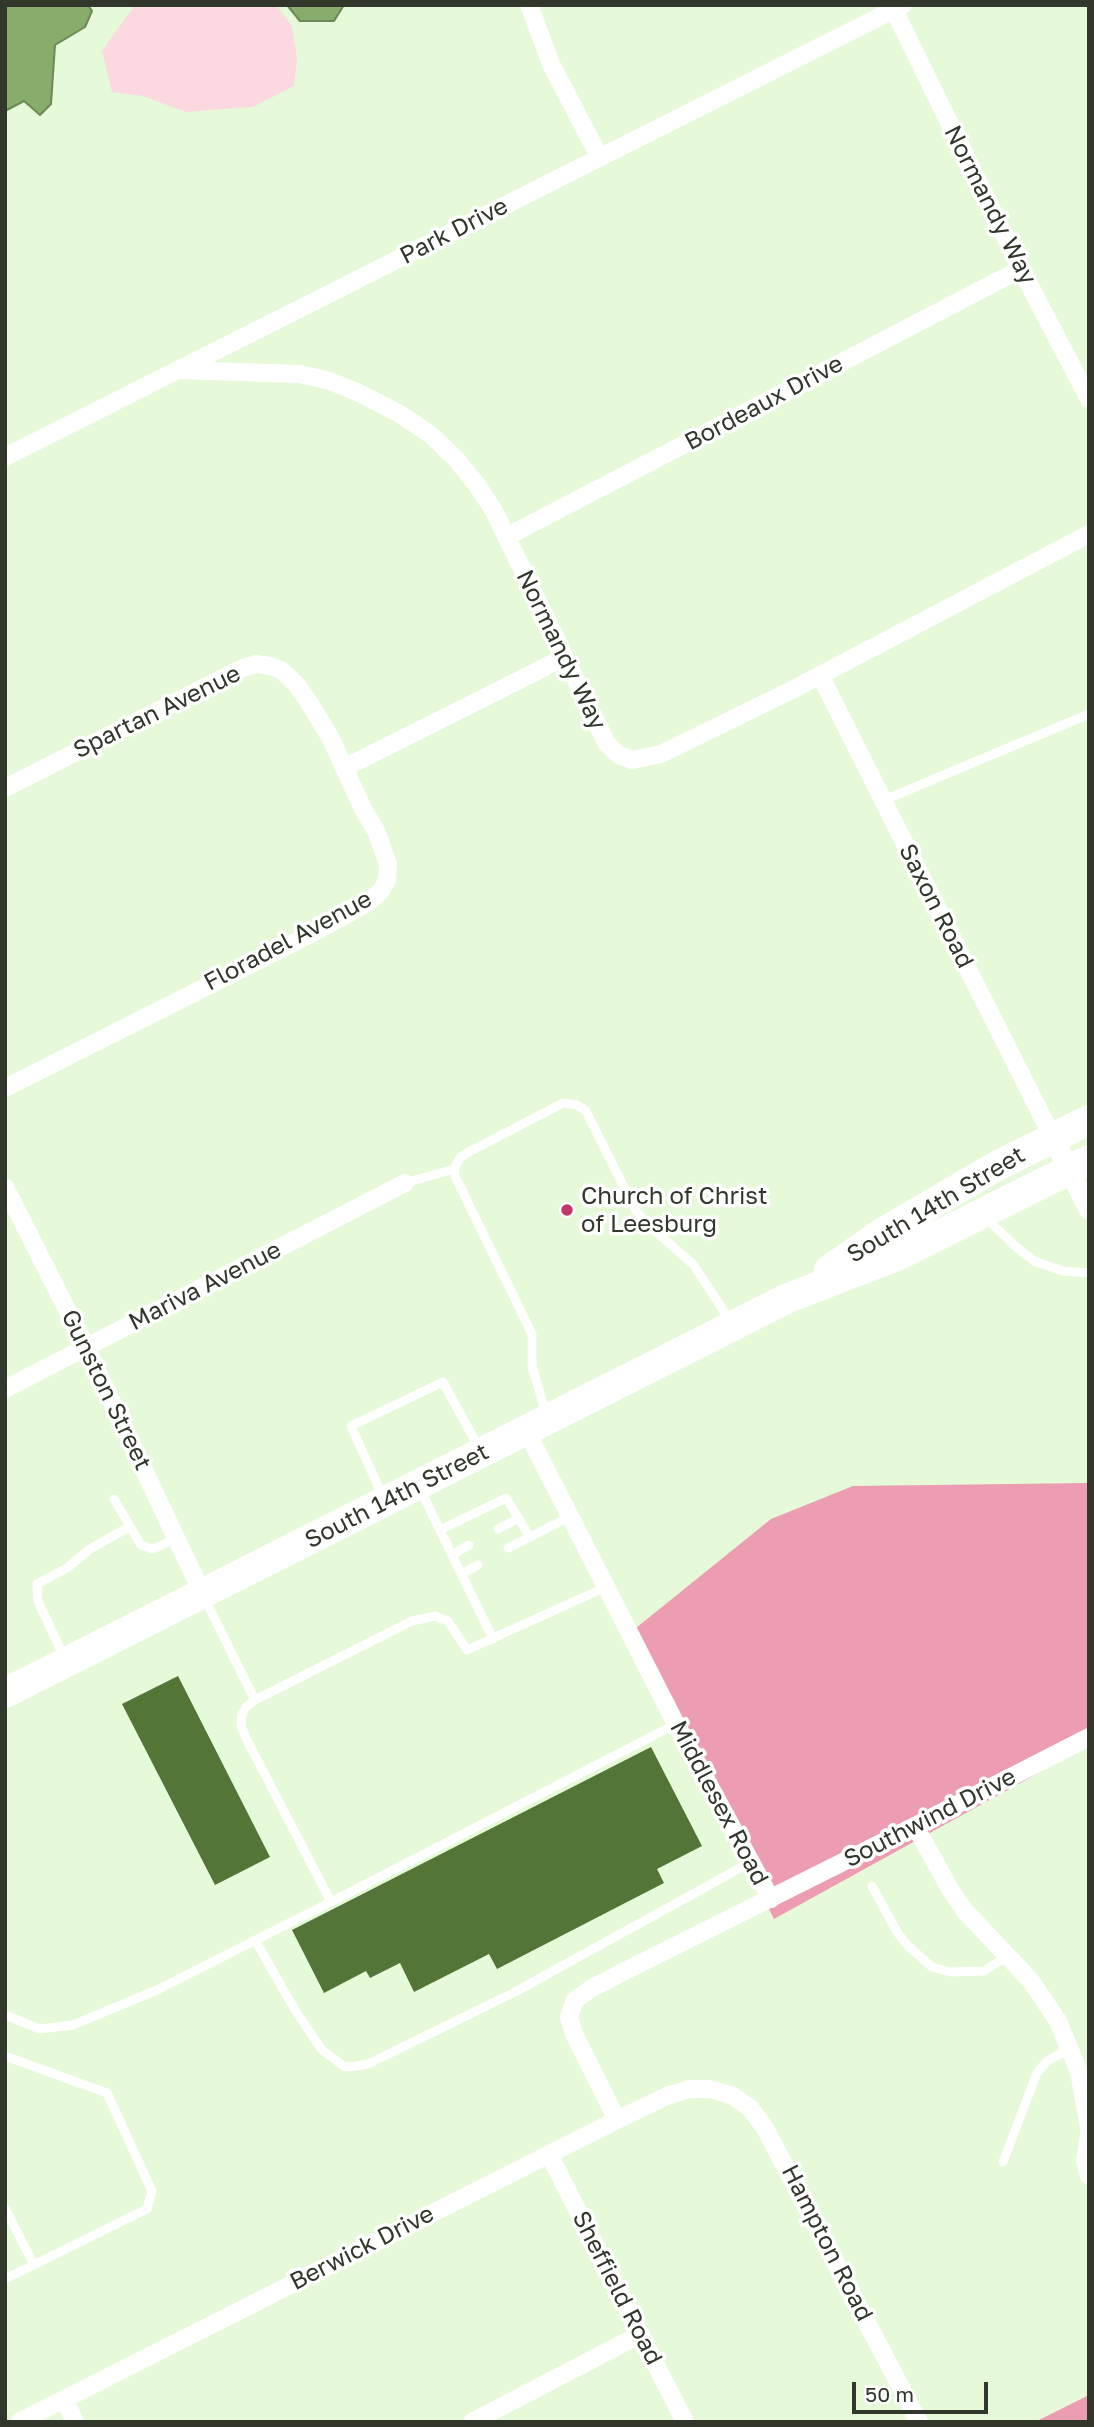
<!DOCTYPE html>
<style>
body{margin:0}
#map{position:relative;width:1094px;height:2427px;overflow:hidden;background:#e6f9d8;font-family:"Golos Text",sans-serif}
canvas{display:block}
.frame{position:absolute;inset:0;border:7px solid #31382b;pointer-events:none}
.scale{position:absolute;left:852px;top:2382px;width:136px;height:32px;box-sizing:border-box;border:4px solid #31382b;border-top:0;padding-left:9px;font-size:21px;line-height:24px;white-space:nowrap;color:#31382b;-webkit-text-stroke:5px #fff;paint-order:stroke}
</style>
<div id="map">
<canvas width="1094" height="2427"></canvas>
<div class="frame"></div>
<div class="scale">50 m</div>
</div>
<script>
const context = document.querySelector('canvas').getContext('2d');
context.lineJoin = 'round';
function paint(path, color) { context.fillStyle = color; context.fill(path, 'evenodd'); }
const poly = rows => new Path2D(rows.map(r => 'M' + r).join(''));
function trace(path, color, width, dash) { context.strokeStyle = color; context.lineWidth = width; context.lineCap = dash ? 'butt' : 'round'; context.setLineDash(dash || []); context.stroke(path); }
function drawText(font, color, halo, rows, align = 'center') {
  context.font = font + ' "Golos Text",sans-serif'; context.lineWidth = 7; context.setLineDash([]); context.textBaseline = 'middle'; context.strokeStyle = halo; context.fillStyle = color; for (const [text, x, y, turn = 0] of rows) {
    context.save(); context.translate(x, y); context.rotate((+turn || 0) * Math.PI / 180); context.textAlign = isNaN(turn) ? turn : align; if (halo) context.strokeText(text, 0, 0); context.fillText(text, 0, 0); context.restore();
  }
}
paint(poly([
 [135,5,276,5,292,26,297,59,294,86,253,107,186,112,143,96,112,92,102,51]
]), '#fcd9e0');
paint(poly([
 [1089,1483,1089,1745,774,1919,631,1632,771,1519,853,1486],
 [1089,2395,1089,2422,1037,2421]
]), '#ed9db2');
const water = poly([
 [5,5,88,5,92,11,85,27,55,45,51,104,40,115,24,101,5,111,5,5],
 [287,5,344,5,334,21,300,21,287,5]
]);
paint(water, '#87ac6b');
trace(water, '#6d8958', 2);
paint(poly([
 [178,1676,270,1857,215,1885,122,1704],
 [651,1747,702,1846,657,1869,664,1883,497,1969,489,1954,414,1992,400,1963,370,1978,366,1971,324,1993,292,1930]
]), '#537537');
trace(poly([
 [882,801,1089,714],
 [405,1183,454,1169],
 [985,1217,1016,1247,1034,1261,1063,1271,1089,1273],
 [546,1414,532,1366,532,1334,455,1176,454,1169,460,1158,467,1153,563,1103,577,1105,586,1111,636,1211,654,1230,693,1264,731,1322],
 [420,1489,493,1639],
 [383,1497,351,1426,443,1382,479,1448],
 [114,1499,141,1545,153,1549,177,1538],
 [498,1529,519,1518],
 [440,1530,506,1498,530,1537,569,1517],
 [508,1548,530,1537],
 [452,1555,469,1545],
 [461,1574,478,1565],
 [65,1659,38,1601,37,1584,67,1568,90,1549,129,1527],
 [255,1700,412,1621,435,1616,448,1621,467,1650,606,1587],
 [872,1886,897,1932,908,1946,932,1967,951,1972,984,1971,1007,1956],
 [331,1902,676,1724],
 [255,1940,295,2010,322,2050,345,2067,356,2066,368,2064,515,1992,751,1862],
 [5,2015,40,2029,73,2025,157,1990,331,1902,247,1740,241,1726,242,1715,246,1707,255,1700,204,1597],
 [5,2056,107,2093,152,2191,147,2209,5,2279],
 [1003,2162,1037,2073,1047,2061,1071,2048],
 [5,2208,34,2265]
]), '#fff', 9);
trace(poly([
 [529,5,552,66,600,158],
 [894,10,1021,269,1089,399],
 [179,370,300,374,330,381,361,394,400,414,431,435,456,459,477,485,494,511,607,744,619,755,632,760,661,754,792,690,1089,534],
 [5,457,903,5],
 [506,537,1021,269],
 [820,675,1053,1138],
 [344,768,565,657],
 [5,788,243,668,256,664,270,666,281,670,296,684,307,699,330,737,363,809,377,833,388,864,387,880,381,891,369,902,309,935,5,1088],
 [5,1187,86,1347,203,1595],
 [5,1389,405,1183],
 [526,1430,676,1724,771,1899],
 [915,1826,950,1889,965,1911,1031,1981,1058,2021,1079,2072,1089,2128],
 [617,2120,574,2034,569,2017,575,2000,592,1988,621,1973,915,1826,1089,1737],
 [1089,2134,1085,2161,1089,2176],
 [549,2154,685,2422],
 [64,2399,75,2422],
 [19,2422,617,2120,667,2096,689,2089,710,2089,733,2096,750,2108,765,2128,919,2422],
 [472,2422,641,2334]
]), '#fff', 18);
trace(poly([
 [1053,1138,1089,1209]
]), '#fff', 21);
trace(poly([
 [829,1270,882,1233,995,1167,1089,1120],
 [5,1693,788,1298,897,1256,1089,1160]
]), '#fff', 30);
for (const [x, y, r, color] of [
 [567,1210,7,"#c2366a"]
]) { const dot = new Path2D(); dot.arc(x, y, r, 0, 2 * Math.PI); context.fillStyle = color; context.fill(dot); trace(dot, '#fff', 2.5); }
drawText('24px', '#31382b', '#fff', [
 ["Normandy Way",990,205,63],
 ["Park Drive",454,231,-27],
 ["Bordeaux Drive",764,403,-28],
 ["Normandy Way",561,650,64],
 ["Spartan Avenue",157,712,-26],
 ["Saxon Road",936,906,63],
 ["Floradel Avenue",288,941,-28],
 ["South 14th Street",936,1205,-31],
 ["Mariva Avenue",205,1286,-27],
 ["Gunston Street",106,1390,64],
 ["South 14th Street",397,1496,-27],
 ["Middlesex Road",719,1803,62],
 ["Southwind Drive",930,1818,-27],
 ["Hampton Road",827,2243,63],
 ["Berwick Drive",362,2248,-27],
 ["Sheffield Road",617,2288,63]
]);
drawText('24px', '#31382b', '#fff', [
 ["Church of Christ",581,1196],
 ["of Leesburg",581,1224]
], 'left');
</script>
